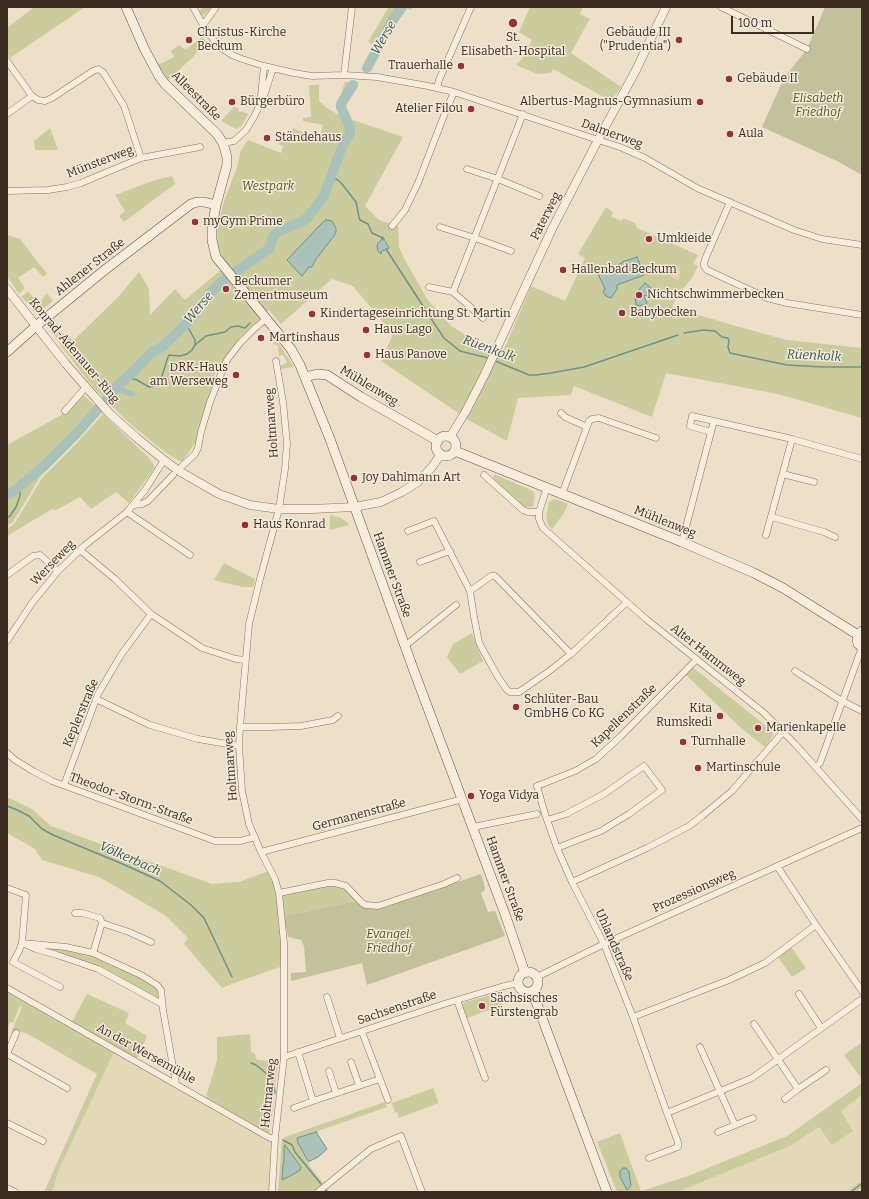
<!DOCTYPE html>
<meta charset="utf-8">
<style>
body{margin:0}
#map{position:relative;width:869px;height:1199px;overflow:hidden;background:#eedfc9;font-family:Bitter,serif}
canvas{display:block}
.frame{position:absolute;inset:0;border:8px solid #3b2b21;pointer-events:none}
.scale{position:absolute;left:731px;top:16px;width:83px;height:18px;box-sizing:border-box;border:2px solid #3b2b21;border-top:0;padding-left:5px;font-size:12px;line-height:14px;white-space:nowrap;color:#3b2b21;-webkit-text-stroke:3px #f5ead9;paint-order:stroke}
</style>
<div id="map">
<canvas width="869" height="1199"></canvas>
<div class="frame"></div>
<div class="scale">100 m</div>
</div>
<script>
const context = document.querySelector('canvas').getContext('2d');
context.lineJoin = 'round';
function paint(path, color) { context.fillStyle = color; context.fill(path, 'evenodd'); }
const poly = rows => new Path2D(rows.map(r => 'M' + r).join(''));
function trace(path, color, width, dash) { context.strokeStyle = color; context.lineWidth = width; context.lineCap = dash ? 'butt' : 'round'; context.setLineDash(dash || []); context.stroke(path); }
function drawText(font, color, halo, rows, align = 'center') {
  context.font = font + ' Bitter,serif'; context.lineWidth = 3; context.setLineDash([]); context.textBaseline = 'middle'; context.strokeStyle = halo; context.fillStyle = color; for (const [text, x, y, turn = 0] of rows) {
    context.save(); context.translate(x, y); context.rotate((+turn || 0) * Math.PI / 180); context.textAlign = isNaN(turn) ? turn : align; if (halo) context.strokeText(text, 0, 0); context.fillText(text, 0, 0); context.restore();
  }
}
paint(poly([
 [114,1052,270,1141,272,1146,269,1192,52,1192,58,1172],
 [862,1095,862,1192,855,1192,861,1187,859,1182,847,1192,677,1192,790,1146,819,1127,833,1145,841,1111]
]), '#e3d8b7');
paint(poly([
 [34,7,85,7,10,58,7,53,7,28],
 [203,7,209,7,211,8,205,14,202,16,199,11],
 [389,7,413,7,411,10,406,8,370,70,361,70,375,46,368,42],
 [530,7,583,7,580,14,590,19,571,53,621,87,611,101,553,69,551,73,537,74,516,65,522,59,532,40,519,32],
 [202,37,207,42,191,59,168,80,158,65,174,57,171,51,179,45,184,49,188,48],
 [345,82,359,82,343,104,343,109,348,114,350,119,403,137,365,206,379,220,398,226,399,247,405,260,427,299,451,326,489,349,502,354,531,286,565,301,585,258,578,254,606,207,613,212,611,217,622,221,623,218,635,223,637,228,698,255,693,264,698,266,692,278,678,295,672,307,736,326,787,340,862,348,862,418,778,394,666,373,652,417,574,386,571,395,518,398,507,441,470,421,381,361,393,334,353,286,332,279,281,324,269,310,241,336,216,370,199,437,182,462,166,453,128,422,93,387,61,346,54,333,53,329,74,340,119,296,139,272,149,289,150,315,175,289,185,300,227,265,218,248,217,231,223,204,237,167,241,150,248,140,281,153,283,146,278,144,281,135,283,136,284,134,290,136,293,128,303,132,306,136,319,139,323,125,303,121,303,118,311,117,309,85,319,85,319,101,327,108,339,115,339,100],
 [336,232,334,236,316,259,312,267,309,267,303,244,311,234],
 [385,238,388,245,382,253,378,251,379,241],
 [234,107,239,109,238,111,241,112,242,111,248,114,242,125,239,128,236,129,221,121],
 [50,128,58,150,35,150,34,141],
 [172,176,175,184,164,192,124,222,119,216,125,211,115,195,155,180],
 [7,235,20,239,47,274,43,277,34,267,18,278,25,288,19,294,11,282,7,277],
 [28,291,36,301,39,303,47,293,53,301,43,309,36,309,21,297],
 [272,337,279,344,294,367,280,369,281,366,287,362,283,355,279,356,278,345,273,344],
 [84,395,101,412,40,477,13,522,7,526,7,488,8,487,7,486,7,445,67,412],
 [103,414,149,458,155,467,129,503,116,492,91,509,80,497,56,510,52,509,7,536,7,529,15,523,42,478,76,444],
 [494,474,533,491,535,496,533,506,531,507,526,507,525,509,493,479],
 [556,499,568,504,564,513,552,529,548,525,546,517,549,502,552,500],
 [330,515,341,518,347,522,349,525,330,530],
 [224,563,255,579,253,587,243,587,229,584,214,580],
 [472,633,483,661,460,674,447,657,453,644],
 [691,666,761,722,774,734,765,747,741,728,684,673],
 [7,797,32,809,51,826,212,884,239,882,269,871,278,895,283,966,237,982,222,988,184,944,188,938,165,915,99,877,42,860,35,849,7,833],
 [336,884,342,886,356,901,284,916,282,895],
 [36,945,69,949,97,957,135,974,157,987,159,999,124,982],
 [791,947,806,968,792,977,778,957],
 [7,992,114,1052,58,1172,52,1192,44,1192,97,1074,26,1033,15,1031,13,1034,11,1033,22,1007,20,1006,13,1023,10,1022,7,1031],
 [499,992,503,1005,467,1018,462,1005,463,1003],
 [87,994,129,1013,125,1023,147,1036,137,1059,72,1022],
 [250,1034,251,1051,255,1054,257,1060,278,1061,270,1132,269,1133,267,1133,206,1097,217,1060,217,1037],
 [862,1042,862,1079,844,1055],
 [862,1083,862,1095,841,1111,853,1131,832,1145,819,1127,790,1146,677,1192,617,1192,597,1142,620,1133,641,1191,688,1176,787,1136],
 [433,1088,439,1103,399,1118,397,1112,395,1113,392,1103],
 [385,1102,387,1107,318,1131,318,1134,316,1132,312,1133,297,1138,302,1150,308,1161,310,1161,308,1164,323,1183,313,1192,278,1192,282,1140,285,1137],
 [284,1162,301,1167,300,1170,294,1174,283,1180,282,1177],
 [859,1182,862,1187,855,1192,847,1192]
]), '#cbcc9d');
paint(poly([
 [670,264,678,267,681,270,679,281,671,277,669,270]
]), '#e8d1a8');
paint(poly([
 [825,7,862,7,862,175,839,162,762,127,784,78,807,49],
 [481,874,485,888,484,891,481,893,488,912,495,911,505,936,367,985,362,963,291,981,291,973,306,972,304,946,301,940,288,937,284,916,356,901,368,908,380,909]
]), '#c1c29b');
const water = poly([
 [326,220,332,221,336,228,336,232,334,236,316,259,312,267,309,267,302,276,287,260,322,223,326,220],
 [383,237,389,248,385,250,382,251,381,254,378,251,377,246,378,243,382,239,383,237],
 [637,257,644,275,617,285,617,289,611,298,606,296,603,292,605,289,598,274,622,263,622,262,637,257],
 [645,283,651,288,647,296,643,295,647,302,646,304,639,306,638,305,636,305,635,294,645,283],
 [316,1132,327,1149,318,1157,310,1161,308,1161,298,1143,297,1138,316,1132],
 [285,1145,301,1167,300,1170,294,1174,282,1180,283,1165,284,1162,284,1146,285,1145],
 [623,1168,626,1168,629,1172,631,1186,627,1190,620,1177,620,1171,623,1168]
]);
paint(water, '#aac2b9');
trace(water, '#709186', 1);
trace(poly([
 [331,177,338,180,342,184,356,202,359,217,360,220,368,224,372,233,381,237,383,240],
 [386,249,432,320,444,338,460,351,488,358],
 [684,333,704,330,715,331,722,337,728,338,729,341,728,347,730,353,787,365,823,367,862,367],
 [195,345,206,336,225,332,231,327,238,326,245,328,250,323],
 [493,360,529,375,536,375,551,373,584,367,678,335],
 [126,377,137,380,149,387,154,386,162,376,168,357,169,355,180,356,187,354,192,350,195,345,195,340,186,324],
 [7,518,10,516,16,507,20,496,20,486],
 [7,806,17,810,29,816,42,829,53,835,125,865,160,881,191,905,204,918,232,977],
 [251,1063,256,1065,267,1074,271,1078,274,1084,275,1093],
 [283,1140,292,1145,295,1152,321,1184],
 [326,1190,328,1192],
 [851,1192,861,1184]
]), '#709186', 1.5);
trace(poly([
 [115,388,132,394]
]), '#aac2b9', 6);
trace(poly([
 [367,68,392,21,402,7],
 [7,495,15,490,43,467,77,433,106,400,115,388,135,370,151,353,162,347,186,324,213,290,224,280,270,248,273,237,276,233,303,221,308,217,324,196,343,144,350,134,350,128,341,107,341,104,353,85]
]), '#aac2b9', 10);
const minor = poly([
 [193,7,203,25,218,46,232,55,242,59,264,66,294,73,312,76,344,75,377,77,428,86,454,92,598,140,620,147,645,158,697,188,794,230,822,239,862,245],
 [721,7,807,49],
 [203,25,216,7],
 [7,61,32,96,38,100,45,101,52,98,93,71,98,69,103,72,124,106,141,158],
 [344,75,352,7],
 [437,88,439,80,471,7],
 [261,96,264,66],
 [7,114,32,96],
 [223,143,234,141,246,130,255,115,264,96,273,68],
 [467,169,498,179,539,196],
 [7,191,48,190,67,187,81,183,141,158,200,147],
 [730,202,706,257,704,263,704,266,707,270,767,298,787,303,862,315],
 [392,226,405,210,418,183,445,113,454,92],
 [440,227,475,238,511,251],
 [429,287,453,292],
 [483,318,453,292,523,114],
 [65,411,86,387],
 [561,413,565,417,587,427],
 [714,421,711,432,690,426,692,416,792,439,862,459],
 [182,466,195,454,198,448,201,432,210,402,221,374,227,360,240,343,255,328,266,319],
 [783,474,814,482],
 [484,475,523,510,528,512,539,512],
 [547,487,539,512,539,519,543,528,646,619,764,713,795,744,862,819],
 [562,494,587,427,589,421,592,419,599,418,656,438],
 [134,505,142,504,148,501,173,475],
 [127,512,190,555],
 [772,517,824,532,835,537],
 [408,531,434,521,470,591,474,617,479,642,483,650,498,677,507,690,510,692,519,692,548,672,571,654,626,603],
 [766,535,792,439],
 [682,542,711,432],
 [80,550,115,579,151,614,202,648,236,659,246,660],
 [420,562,450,551],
 [7,575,33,556,40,555,58,571],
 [470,591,491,576,495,576,571,654],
 [7,641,32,603,58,571,84,546,127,512,145,490,164,460],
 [405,646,456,605],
 [795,671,842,701,862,711],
 [96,699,150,725,198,739,239,746],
 [240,727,269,727,301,726,333,720,338,716],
 [7,753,15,760,33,771,52,781,215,841,240,841,255,837],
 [816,767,820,763,862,647],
 [64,785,98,694,121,655,151,614],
 [547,820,566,814,604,794,644,766,662,790,629,814,601,831,557,848],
 [473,827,537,814],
 [261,852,463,799],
 [777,866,816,925,862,991],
 [572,882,647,848,689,826,702,816,732,791,783,732],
 [7,888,26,895,22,943,66,947,93,953,141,975,157,985,161,990,163,1010,176,1084],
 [279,893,328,883,335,883,346,886,362,903,366,905,378,906,444,884,457,878],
 [75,913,82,913,100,918,102,923,93,953],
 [102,923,129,932,151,942],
 [537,977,604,944,862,828],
 [60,987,13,962,19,951,22,943,36,949,57,955,98,969,162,1004],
 [7,988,270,1138,275,1138],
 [799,994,821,1028],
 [327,997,340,1038],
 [457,1000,485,1078],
 [633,1017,729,980,765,963,816,925],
 [754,1024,798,1089,826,1070],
 [362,1032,388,1100],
 [700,1047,735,1125],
 [298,1052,313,1101,380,1079],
 [7,1054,67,1088],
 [7,1054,16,1033],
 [284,1057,444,1004,504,986,519,983],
 [351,1062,359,1085],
 [329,1071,336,1093],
 [785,1099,798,1089],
 [294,1108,313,1101],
 [667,1113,752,1078,862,999],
 [7,1123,43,1141],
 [718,1132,753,1118],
 [649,1158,678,1147,678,1142,667,1113,633,1017,604,944,572,882,557,848,545,814,537,786,575,771,596,759,620,737,696,660],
 [7,1188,15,1192],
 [272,1192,275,1138,284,1057,284,943,279,893,275,879,261,852,249,824,242,791,239,746,240,727,249,624,260,579,279,509,285,469,287,443,283,402,276,361],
 [318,1192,371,1149,401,1136,422,1192]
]);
const tertiary = poly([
 [7,289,66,364,86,387,110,414,137,438,164,460,179,471,219,494,250,505,279,509,312,509,354,507,381,502,402,492,418,482,432,467,441,454],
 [450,437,466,411,484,376,552,229,598,140,636,70,666,7]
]);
const secondary = poly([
 [126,7,144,48,159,76,165,84,217,134,223,143,227,157,227,165,216,205,212,227,212,240,216,257,291,349,300,365,330,439,414,671,505,914,525,973],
 [7,352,36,326,106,269,191,204,197,202,204,202,216,205],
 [305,377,317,374,327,375,361,397,438,441],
 '436 446a10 10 0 1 1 20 0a10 10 0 1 1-20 0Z',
 [455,451,682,542,754,573,783,588,858,635],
 [862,631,858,635,857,639,858,644,862,647],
 '518 982a10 10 0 1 1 20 0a10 10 0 1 1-20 0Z',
 [532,991,607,1192]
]);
trace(minor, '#8a715e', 7);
trace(tertiary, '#8a715e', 9);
trace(secondary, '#6c5241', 10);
trace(minor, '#f8eddd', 6);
trace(tertiary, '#f8eddd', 8);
trace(secondary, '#f8eddd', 9);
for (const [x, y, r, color] of [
 [513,23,5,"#98303a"],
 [189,40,4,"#98303a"],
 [679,40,4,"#98303a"],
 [461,66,4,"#98303a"],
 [729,79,4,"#98303a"],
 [232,102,4,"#98303a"],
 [700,102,4,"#98303a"],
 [471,109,4,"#98303a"],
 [730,134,4,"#98303a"],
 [267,138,4,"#98303a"],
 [195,222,4,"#98303a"],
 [649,239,4,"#98303a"],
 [563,270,4,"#98303a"],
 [226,289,4,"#98303a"],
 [639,295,4,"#98303a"],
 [622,313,4,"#98303a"],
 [312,314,4,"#98303a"],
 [366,330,4,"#98303a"],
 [261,338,4,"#98303a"],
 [367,355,4,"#98303a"],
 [236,375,4,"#98303a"],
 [354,478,4,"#98303a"],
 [245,525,4,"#98303a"],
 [516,707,4,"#98303a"],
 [720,716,4,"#98303a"],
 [758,728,4,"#98303a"],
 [683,742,4,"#98303a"],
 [698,768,4,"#98303a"],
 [471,796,4,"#98303a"],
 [482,1006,4,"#98303a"]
]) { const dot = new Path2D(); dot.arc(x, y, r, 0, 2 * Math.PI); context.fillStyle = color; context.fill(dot); trace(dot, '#f5ead9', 1.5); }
drawText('12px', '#3b2b21', '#f5ead9', [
 ["Christus-Kirche",197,33],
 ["Beckum",197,47],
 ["Gebäude III",671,33,"right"],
 ["(\"Prudentia\")",671,47,"right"],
 ["St.",513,38,"center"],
 ["Elisabeth-Hospital",513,52,"center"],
 ["Trauerhalle",453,66,"right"],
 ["Gebäude II",737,79],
 ["Bürgerbüro",240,102],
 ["Albertus-Magnus-Gymnasium",692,102,"right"],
 ["Atelier Filou",463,109,"right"],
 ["Aula",738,134],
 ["Ständehaus",275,138],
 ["myGym Prime",203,222],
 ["Umkleide",657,239],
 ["Hallenbad Beckum",571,270],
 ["Beckumer",234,282],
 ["Zementmuseum",234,296],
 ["Nichtschwimmerbecken",647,295],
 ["Babybecken",630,313],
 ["Kindertageseinrichtung St. Martin",320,314],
 ["Haus Lago",374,330],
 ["Martinshaus",269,338],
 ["Haus Panove",375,355],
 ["DRK-Haus",228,368,"right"],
 ["am Werseweg",228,382,"right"],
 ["Joy Dahlmann Art",362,478],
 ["Haus Konrad",253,525],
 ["Schlüter-Bau",524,700],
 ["GmbH& Co KG",524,714],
 ["Kita",712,709,"right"],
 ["Rumskedi",712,723,"right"],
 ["Marienkapelle",766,728],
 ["Turnhalle",691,742],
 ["Martinschule",706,768],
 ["Yoga Vidya",479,796],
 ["Sächsisches",490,999],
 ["Fürstengrab",490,1013]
], 'left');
drawText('12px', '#3b2b21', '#f5ead9', [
 ["Alleestraße",196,96,45],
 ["Dalmerweg",612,134,20],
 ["Münsterweg",100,162,-21],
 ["Paterweg",546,216,-63],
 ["Ahlener Straße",90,267,-38],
 ["Konrad-Adenauer-Ring",74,351,50],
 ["Mühlenweg",369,386,31],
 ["Holtmarweg",272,423,-94],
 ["Mühlenweg",665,522,22],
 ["Werseweg",53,563,-46],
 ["Hammer Straße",392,575,70],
 ["Alter Hammweg",708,655,38],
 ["Keplerstraße",81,713,-67],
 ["Kapellenstraße",624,716,-44],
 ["Holtmarweg",231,766,-94],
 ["Theodor-Storm-Straße",131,799,20],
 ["Germanenstraße",359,815,-15],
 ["Hammer Straße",505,879,70],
 ["Prozessionsweg",694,891,-24],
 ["Uhlandstraße",614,945,66],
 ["Sachsenstraße",397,1008,-19],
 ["An der Wersemühle",146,1054,29],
 ["Holtmarweg",269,1093,-84]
]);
drawText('italic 12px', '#505728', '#f5ead9', [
 ["Elisabeth",818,99],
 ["Friedhof",818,113],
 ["Westpark",268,187],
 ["Evangel.",389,935],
 ["Friedhof",389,949]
]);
drawText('italic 13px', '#315a54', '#f5ead9', [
 ["Werse",384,38,-60],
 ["Werse",199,308,-50],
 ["Rüenkolk",489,349,20],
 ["Rüenkolk",814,356,3],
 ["Völkerbach",130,859,24]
]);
</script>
